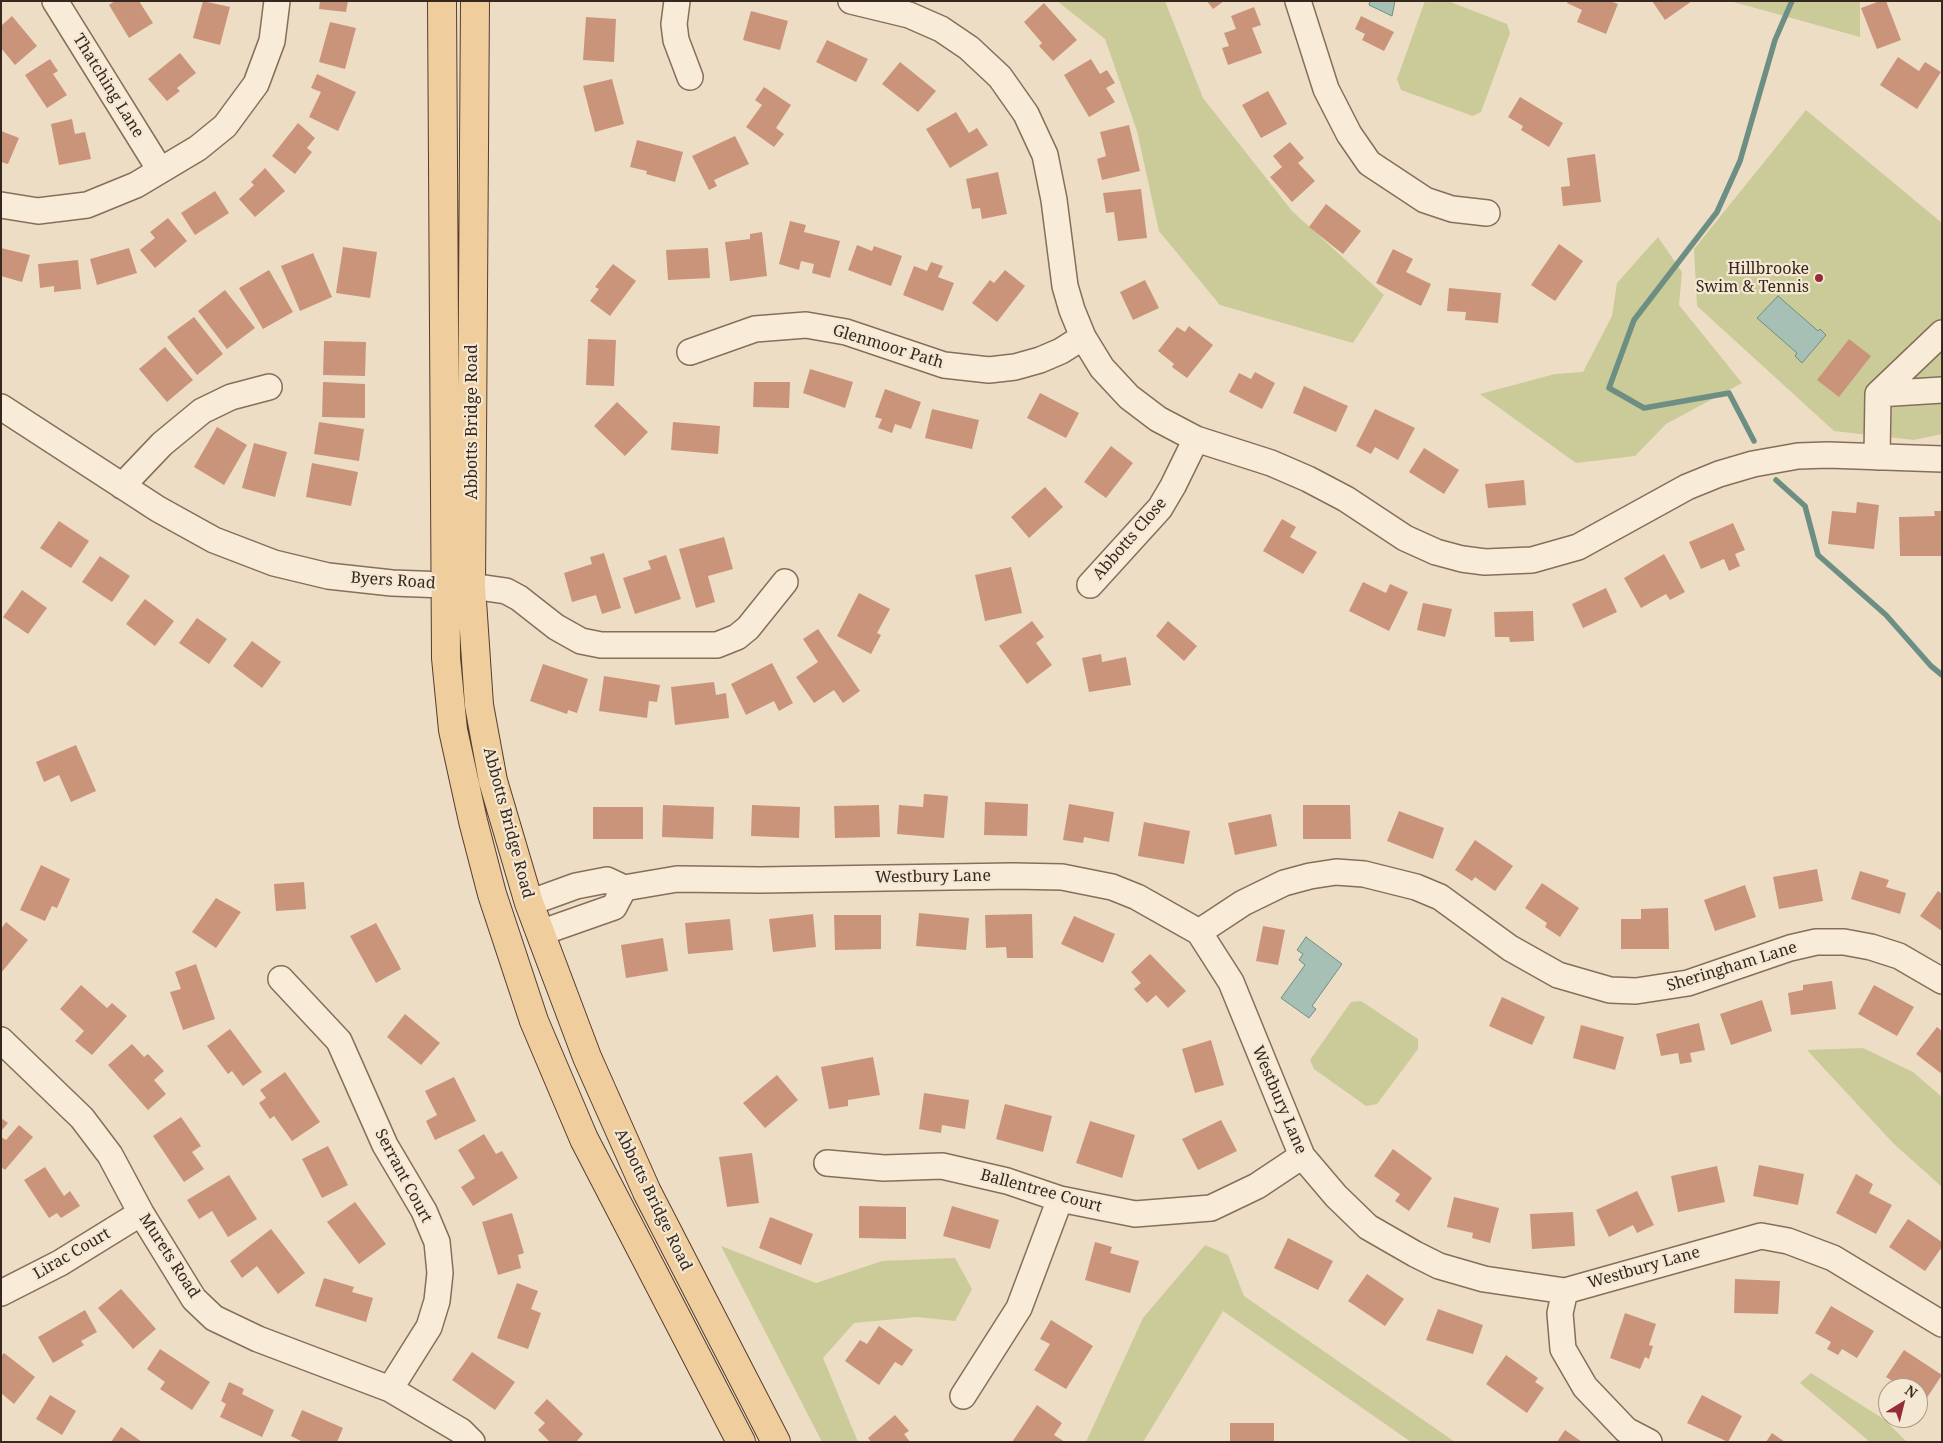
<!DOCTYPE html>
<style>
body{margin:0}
#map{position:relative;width:1943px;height:1443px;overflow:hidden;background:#edddc4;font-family:"Noto Serif",serif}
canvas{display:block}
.frame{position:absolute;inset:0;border:2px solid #37281f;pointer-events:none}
.north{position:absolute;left:1878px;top:1378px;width:50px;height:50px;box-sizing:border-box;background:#f4e8d3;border:1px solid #a89b8b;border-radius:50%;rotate:36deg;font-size:14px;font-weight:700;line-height:20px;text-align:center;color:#37281f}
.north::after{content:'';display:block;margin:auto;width:18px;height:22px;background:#942d37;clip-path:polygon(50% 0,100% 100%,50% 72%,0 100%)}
</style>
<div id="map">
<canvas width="1943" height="1443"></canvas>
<div class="frame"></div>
<div class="north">N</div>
</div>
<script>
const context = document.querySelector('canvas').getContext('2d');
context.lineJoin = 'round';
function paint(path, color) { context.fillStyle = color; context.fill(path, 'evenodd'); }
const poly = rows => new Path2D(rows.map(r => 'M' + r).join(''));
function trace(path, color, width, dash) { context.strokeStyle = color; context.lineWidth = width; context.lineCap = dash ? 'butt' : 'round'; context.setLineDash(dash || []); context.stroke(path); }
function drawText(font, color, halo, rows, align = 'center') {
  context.font = font + ' "Noto Serif",serif'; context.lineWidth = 4.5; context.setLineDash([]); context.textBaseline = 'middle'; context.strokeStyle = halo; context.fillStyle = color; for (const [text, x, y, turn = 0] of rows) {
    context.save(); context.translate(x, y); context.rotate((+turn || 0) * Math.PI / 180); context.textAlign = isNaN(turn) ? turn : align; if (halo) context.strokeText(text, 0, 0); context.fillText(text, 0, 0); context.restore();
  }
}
paint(poly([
 [1057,1,1165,1,1203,98,1292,211,1384,295,1353,343,1220,305,1159,231,1137,131,1105,39],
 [1425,1,1448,1,1507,24,1510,33,1481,112,1473,116,1401,90,1397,79],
 [1730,1,1860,1,1860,37],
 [1806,110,1942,223,1942,434,1914,440,1834,431,1697,306,1694,249],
 [1658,237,1682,272,1679,305,1742,383,1666,424,1635,456,1576,463,1480,394,1555,374,1583,372,1612,316,1617,283],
 [1361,1001,1418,1039,1418,1049,1377,1104,1366,1106,1314,1069,1310,1060,1351,1002],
 [1863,1048,1913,1072,1942,1097,1942,1187,1893,1143,1807,1050],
 [1205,1245,1228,1255,1244,1296,1455,1442,1411,1442,1223,1311,1143,1442,1086,1442,1143,1318],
 [721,1246,816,1283,882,1261,955,1258,972,1289,955,1321,917,1317,854,1323,823,1358,858,1442,822,1442],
 [1811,1373,1885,1420,1907,1442,1870,1442,1800,1383]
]), '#cacb98');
const water = poly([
 [1370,1,1395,1,1392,16,1369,5,1370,1],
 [1778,296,1818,331,1820,329,1826,335,1802,363,1795,356,1797,353,1757,318,1778,296],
 [1306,937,1342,964,1312,1006,1316,1009,1309,1018,1281,998,1305,965,1299,960,1303,954,1297,950,1306,937]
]);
paint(water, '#a6c0b6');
trace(water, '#6d8e83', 1);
trace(poly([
 [1754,441,1729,393,1644,408,1609,388,1634,320,1717,212,1740,161,1775,40,1792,1],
 [1776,480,1805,506,1818,555,1886,615,1931,666,1942,675]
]), '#6d8e83', 5.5);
paint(poly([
 [115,1,139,1,153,23,129,38,109,5],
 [203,1,230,7,220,45,193,38],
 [320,1,348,1,346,12,319,9],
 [1207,1,1224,1,1213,9],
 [1568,1,1610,1,1618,4,1606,34,1577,22,1582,10,1567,3],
 [1652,1,1692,1,1665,20],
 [1880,1,1886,1,1901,40,1877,49,1861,8],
 [1044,3,1077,40,1053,61,1039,46,1042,43,1024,22],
 [1254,7,1261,25,1252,28,1262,53,1228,65,1222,48,1229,46,1224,33,1236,29,1231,16],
 [751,11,788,21,780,50,743,40],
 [12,16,37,46,15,65,1,48,1,26],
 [1361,16,1394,32,1384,51,1362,40,1365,34,1355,29],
 [586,17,616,19,614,62,583,60],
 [330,22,356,28,345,69,319,62],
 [827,40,868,59,856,82,816,62],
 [180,53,196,73,177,88,180,91,167,101,148,79],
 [1898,57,1919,71,1925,62,1941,72,1917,109,1880,85],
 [50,59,58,71,53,74,67,95,47,108,25,75],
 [1091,59,1100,74,1107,70,1115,83,1106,88,1115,102,1089,117,1064,75],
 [900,62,936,91,918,112,882,84],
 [317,74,356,92,338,131,309,117,321,92,311,88],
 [612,79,624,124,595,132,583,86],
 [764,87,791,105,776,128,784,134,774,147,746,127,762,105,755,100],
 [1268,91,1287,124,1261,138,1242,105],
 [1520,97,1563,123,1549,147,1521,130,1523,126,1508,117],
 [956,112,969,133,977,128,988,145,950,168,926,129],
 [72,119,75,134,85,132,91,159,59,165,51,124],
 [298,123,315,138,307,148,312,152,295,174,272,156],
 [1129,125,1140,171,1102,180,1097,159,1106,156,1100,132],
 [1,131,19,138,8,164,1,162],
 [735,136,749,164,714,180,717,186,709,190,692,156],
 [637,140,683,152,675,182,646,174,647,171,630,167],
 [1290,142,1304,158,1298,163,1315,181,1292,202,1270,177,1282,167,1273,156],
 [1595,154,1601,202,1563,206,1561,187,1570,186,1567,158],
 [265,168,285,191,255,217,239,199,254,185,251,182],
 [998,172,1007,214,982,219,980,208,972,209,966,179],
 [1141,189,1147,238,1118,241,1114,212,1106,213,1103,193],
 [215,191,229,213,195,235,181,213],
 [1326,204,1361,231,1343,254,1309,227],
 [168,218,187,241,155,268,140,250,155,238,150,232],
 [790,221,806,225,804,232,840,241,830,278,812,273,814,264,801,261,799,270,779,264],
 [762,232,767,276,730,281,725,242,750,239,750,234],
 [1559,244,1583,261,1555,301,1531,285],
 [857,245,872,251,874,246,902,256,891,286,848,270],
 [343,247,377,252,370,298,336,293],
 [1,248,30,255,22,282,1,276],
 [129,248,137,273,97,285,90,259],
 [708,248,710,278,668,280,666,250],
 [1393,249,1413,259,1406,272,1431,284,1421,306,1376,283],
 [313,253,332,297,300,311,281,266],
 [78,260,81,289,54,292,54,286,40,288,38,264],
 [931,262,943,266,938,277,954,283,943,311,903,295,914,266,927,271],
 [613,264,636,281,610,316,590,301,599,289,595,287],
 [269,270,293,312,263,329,239,288],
 [1005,270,1025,286,997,322,972,303,990,280,994,283],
 [1145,280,1159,308,1133,320,1120,292],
 [1449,288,1501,293,1498,323,1465,320,1466,312,1447,311],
 [225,290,255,328,227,349,198,311],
 [194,317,223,354,197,375,167,337],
 [1189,326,1213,345,1187,378,1172,367,1174,364,1158,351,1177,327,1185,332],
 [588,339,616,340,614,386,586,385],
 [1849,339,1871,356,1839,397,1817,380],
 [324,341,366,342,365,376,323,375],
 [165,347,193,380,167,402,139,369],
 [810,369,853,382,845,408,803,393],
 [1255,372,1275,383,1262,409,1229,392,1239,373,1251,379],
 [323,382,365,384,365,418,322,417],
 [754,382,790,382,789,408,753,407],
 [1304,386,1348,406,1336,432,1293,413],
 [885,389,921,402,911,429,895,424,892,433,878,428,882,419,875,417],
 [1040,393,1079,413,1066,438,1027,418],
 [617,402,648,432,625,456,594,426],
 [932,409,979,420,972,449,925,438],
 [1375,409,1415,428,1398,460,1375,447,1371,454,1356,446],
 [319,422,364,429,359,461,314,454],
 [673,422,720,426,718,454,671,450],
 [217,427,247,445,224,485,194,467],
 [254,443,287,452,275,497,242,488],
 [1111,446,1133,463,1106,498,1084,482],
 [1424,448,1459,470,1444,494,1409,472],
 [312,463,358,472,351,506,306,497],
 [1524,480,1526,505,1488,508,1485,484],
 [1045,487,1063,507,1029,538,1011,517],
 [1857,502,1879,505,1874,549,1828,544,1832,511,1856,513],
 [1934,511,1942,511,1942,556,1900,556,1899,517,1935,516],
 [1282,519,1296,527,1290,537,1317,552,1303,574,1263,551],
 [59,521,89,541,71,568,40,548],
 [1733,523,1745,550,1735,554,1740,566,1729,571,1724,559,1701,569,1689,542],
 [724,537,733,569,708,576,715,602,696,608,679,549],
 [604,553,621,608,602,614,596,595,572,602,564,573,592,564,590,557],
 [1664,554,1685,592,1670,600,1666,594,1641,608,1624,578],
 [666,555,681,599,635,614,623,578,651,569,648,561],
 [100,556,130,576,112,602,82,582],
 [1011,567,1022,613,985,621,975,575],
 [1363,582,1386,593,1390,584,1408,592,1389,631,1349,611],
 [1606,588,1617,612,1583,628,1572,604],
 [22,590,47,608,28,634,3,617],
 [859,593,890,609,877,633,881,635,871,654,837,636],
 [145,599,174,621,155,646,126,624],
 [1423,603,1452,609,1445,637,1417,630],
 [1533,611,1534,641,1510,642,1509,637,1495,637,1494,612],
 [197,618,227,639,209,664,179,643],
 [1032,621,1044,637,1036,643,1052,665,1027,684,999,646],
 [1168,621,1197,646,1184,661,1156,636],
 [818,629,860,691,843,703,834,690,814,703,796,677,818,662,803,639],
 [252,641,281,662,262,688,233,666],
 [1101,654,1102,662,1126,657,1131,685,1089,692,1082,658],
 [772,663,793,703,779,711,774,701,746,715,731,684],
 [543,664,588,679,577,713,568,710,567,714,530,701],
 [604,676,660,685,657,702,649,701,647,718,599,711],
 [714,682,716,695,726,693,729,718,675,725,671,687],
 [76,745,96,791,71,802,59,775,44,782,36,762],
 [924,794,948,796,944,838,897,834,899,805,923,807],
 [985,802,1028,804,1027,836,984,835],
 [1069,804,1114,812,1109,842,1084,837,1083,843,1063,840],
 [663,805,714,807,713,839,662,837],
 [752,805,800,807,799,838,751,836],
 [879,805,880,837,835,838,834,806],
 [1303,805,1350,805,1351,839,1303,839],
 [593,807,643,807,643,839,593,839],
 [1399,811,1444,828,1433,859,1387,841],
 [1271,814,1277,846,1235,855,1228,823],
 [1144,822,1190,831,1184,864,1138,856],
 [1475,840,1513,866,1495,891,1475,877,1472,881,1455,870],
 [41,865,70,879,57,908,52,906,45,921,20,910],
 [1817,869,1823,901,1779,909,1773,877],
 [1860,871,1889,880,1886,887,1906,893,1900,914,1851,899],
 [304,882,306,909,276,911,274,884],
 [1542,883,1579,908,1560,937,1545,927,1547,923,1525,908],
 [1745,885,1756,917,1715,931,1704,900],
 [1938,891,1942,894,1942,931,1920,916],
 [216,898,241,912,216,948,192,932],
 [1668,908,1669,949,1621,949,1621,919,1641,919,1641,909],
 [919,913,969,918,966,950,916,946],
 [813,914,816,947,773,952,769,919],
 [1032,914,1033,958,1007,958,1006,947,986,948,985,915],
 [834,915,881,915,881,949,835,950],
 [1074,916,1115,934,1103,963,1061,944],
 [730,919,733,950,688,954,685,923],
 [6,922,28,940,1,973,1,929],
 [376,923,401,969,376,983,350,936],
 [1263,926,1285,930,1278,965,1256,961],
 [663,938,668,971,626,978,621,945],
 [1150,954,1186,991,1168,1008,1156,995,1147,1003,1134,989,1141,983,1131,972],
 [196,964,215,1019,183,1030,170,992,181,989,175,972],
 [1832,981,1836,1009,1791,1015,1788,993,1803,990,1803,985],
 [81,985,107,1008,112,1003,127,1016,92,1055,75,1041,84,1031,60,1009],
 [1874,985,1914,1007,1897,1036,1858,1014],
 [1502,997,1545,1017,1532,1045,1489,1026],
 [1762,1000,1772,1031,1731,1045,1720,1014],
 [405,1014,440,1043,421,1065,387,1037],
 [1699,1023,1705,1050,1690,1053,1692,1062,1680,1064,1678,1053,1661,1056,1656,1034],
 [1581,1025,1624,1037,1615,1070,1573,1058],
 [1937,1027,1942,1031,1942,1074,1916,1054],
 [230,1029,262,1072,243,1086,232,1071,228,1074,207,1046],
 [1211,1040,1224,1085,1195,1093,1182,1049],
 [132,1044,144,1057,148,1054,164,1071,154,1080,166,1094,148,1110,108,1065],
 [873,1057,880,1095,848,1100,848,1106,829,1109,821,1067],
 [285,1072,320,1122,292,1141,274,1116,270,1119,259,1103,266,1098,260,1090],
 [777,1075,798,1100,765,1128,743,1103],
 [454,1077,476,1121,435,1140,426,1121,437,1115,425,1091],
 [924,1093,969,1100,965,1129,942,1125,941,1133,919,1129],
 [1005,1104,1052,1116,1043,1152,996,1139],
 [181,1117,201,1146,192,1152,204,1169,184,1182,153,1136],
 [1,1118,8,1123,1,1131],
 [1221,1120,1237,1151,1198,1170,1182,1139],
 [1090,1121,1135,1135,1122,1178,1076,1163],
 [19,1125,33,1137,5,1170,1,1167,1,1137,6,1140],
 [484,1134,496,1154,502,1151,518,1178,473,1206,461,1187,475,1178,458,1150],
 [328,1146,348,1185,322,1198,302,1159],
 [1393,1149,1432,1178,1409,1211,1395,1201,1400,1194,1374,1176],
 [752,1153,759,1203,727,1207,719,1157],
 [1759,1165,1804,1174,1798,1205,1753,1196],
 [1717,1166,1725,1202,1678,1212,1671,1176],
 [45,1167,64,1196,70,1191,80,1206,61,1218,57,1213,49,1218,24,1180],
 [1856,1174,1873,1184,1869,1193,1892,1205,1876,1234,1836,1213],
 [229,1175,257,1219,228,1237,212,1211,199,1219,187,1200],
 [1637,1191,1654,1225,1637,1233,1633,1225,1609,1237,1596,1210],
 [1454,1197,1499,1208,1490,1243,1472,1238,1473,1233,1447,1227],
 [355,1202,386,1244,359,1264,327,1222],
 [859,1206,906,1207,906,1239,859,1238],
 [952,1206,999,1220,990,1249,943,1236],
 [1573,1212,1575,1246,1532,1249,1530,1214],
 [512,1213,524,1253,518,1255,521,1268,498,1275,482,1222],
 [770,1217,813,1234,801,1265,759,1248],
 [1908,1219,1942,1242,1942,1247,1925,1271,1889,1247],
 [271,1229,305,1273,278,1294,257,1266,242,1278,230,1261],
 [1288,1238,1333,1261,1318,1290,1274,1268],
 [1095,1242,1112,1247,1110,1253,1139,1261,1130,1293,1085,1280],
 [1367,1274,1404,1299,1385,1326,1348,1301],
 [324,1278,354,1287,352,1292,373,1298,366,1322,315,1306],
 [1735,1279,1780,1281,1778,1314,1734,1313],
 [517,1283,538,1291,531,1309,541,1313,528,1349,497,1338],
 [121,1289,156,1329,133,1349,98,1308],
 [1831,1306,1874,1331,1857,1358,1842,1349,1838,1355,1827,1349,1831,1342,1815,1333],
 [1438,1309,1483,1325,1473,1354,1426,1340],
 [85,1310,97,1332,81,1341,84,1345,53,1363,38,1337],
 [1625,1313,1656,1324,1649,1345,1653,1346,1649,1359,1645,1357,1640,1369,1610,1358],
 [1051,1320,1093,1346,1066,1389,1034,1370,1050,1344,1040,1339],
 [879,1326,913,1350,902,1366,895,1362,879,1385,845,1361,860,1340,867,1344],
 [160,1349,210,1382,192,1410,160,1389,165,1382,147,1369],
 [1904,1350,1942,1375,1924,1402,1918,1398,1918,1388,1904,1388,1886,1377],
 [472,1352,515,1382,495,1410,452,1380],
 [4,1353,35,1377,14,1404,1,1393,1,1356],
 [1506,1355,1538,1378,1535,1382,1544,1388,1527,1413,1486,1384],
 [229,1382,244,1389,242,1394,274,1410,262,1437,220,1417,226,1404,221,1401],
 [50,1395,76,1411,62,1435,36,1419],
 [1702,1395,1742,1416,1728,1442,1687,1423],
 [547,1399,583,1434,576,1442,550,1442,538,1430,545,1423,534,1413],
 [1037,1405,1062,1423,1054,1435,1065,1442,1012,1442],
 [302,1410,343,1428,337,1442,303,1442,291,1436],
 [895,1415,909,1431,904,1434,910,1442,871,1442,868,1438],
 [1230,1423,1274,1423,1274,1442,1230,1442],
 [121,1427,142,1442,111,1442],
 [1565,1430,1582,1442,1557,1442],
 [1772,1433,1785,1442,1766,1442]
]), '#ca947b');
const minor = poly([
 [55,1,160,170],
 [677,1,674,24,676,40,690,77],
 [851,1,909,15,941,29,969,48,1000,77,1026,114,1045,155,1054,200,1065,286,1072,310,1083,337,1102,368,1129,397,1158,419,1196,439,1271,463,1308,479,1346,499,1405,538,1436,552,1462,559,1485,562,1532,560,1578,547,1687,487,1719,474,1753,464,1798,456,1828,455,1942,459],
 [1298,1,1326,89,1349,134,1369,163,1425,200,1452,209,1487,213],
 [1,205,38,211,87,205,136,185,198,148,225,126,256,84,272,41,277,1],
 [690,352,755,329,806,325,846,332,944,365,989,370,1015,367,1040,360,1061,351,1083,337],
 [1878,394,1942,390],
 [1,407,158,509,214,540,274,563,328,576,392,583,471,586,506,591,519,598,556,627,581,641,601,645,717,645,737,637,748,628,785,582],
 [1877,457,1878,394,1942,333],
 [122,486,162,444,202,411,231,397,269,387],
 [1090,585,1160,508,1173,486,1196,439],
 [529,903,576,886,607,880,624,888,677,879,760,880,1013,876,1062,877,1112,887,1137,897,1199,932,1231,982,1302,1156,1336,1196,1368,1227,1415,1254,1439,1266,1484,1279,1565,1291,1761,1236,1788,1241,1833,1258,1942,1324],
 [1199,932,1243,903,1284,883,1310,876,1336,872,1364,874,1416,887,1440,897,1510,948,1558,975,1610,990,1636,991,1688,983,1790,948,1816,942,1844,942,1871,947,1899,956,1942,981],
 [540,933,614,907,624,888],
 [281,979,339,1041,385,1145,424,1211,437,1242,440,1273,437,1301,429,1327,390,1389],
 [1,1040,82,1118,110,1155,141,1213,194,1299,214,1318,258,1339,390,1389,461,1431,472,1442],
 [827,1163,884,1168,942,1166,1007,1181,1060,1199,1135,1214,1211,1208,1257,1186,1302,1156],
 [1565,1291,1560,1313,1563,1349,1585,1387,1626,1430,1649,1442],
 [1,1293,60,1263,141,1213],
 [963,1396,1019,1308,1060,1199]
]);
const major = poly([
 [442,1,446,658,453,730,473,821,492,894,534,1021,584,1139,741,1442],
 [475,1,471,586,479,705,493,781,529,903,587,1057,647,1192,776,1442]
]);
trace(minor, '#876e5b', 28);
trace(major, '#553d2f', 30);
trace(minor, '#f8ebd7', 25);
trace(major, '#efcd9d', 28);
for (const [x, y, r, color] of [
 [1819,278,5,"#942d37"]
]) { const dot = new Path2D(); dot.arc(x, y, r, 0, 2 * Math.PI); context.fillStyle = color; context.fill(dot); trace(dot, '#f4e8d3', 2); }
drawText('16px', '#37281f', '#f4e8d3', [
 ["Thatching Lane",108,86,58],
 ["Glenmoor Path",888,347,17],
 ["Abbotts Bridge Road",472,422,-90],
 ["Abbotts Close",1130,539,-49],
 ["Byers Road",393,581,4],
 ["Abbotts Bridge Road",508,823,75],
 ["Westbury Lane",933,877,-1],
 ["Sheringham Lane",1732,967,-17],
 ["Westbury Lane",1279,1100,67],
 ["Serrant Court",403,1176,62],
 ["Ballentree Court",1041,1191,15],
 ["Abbotts Bridge Road",653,1200,64],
 ["Lirac Court",72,1254,-30],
 ["Murets Road",169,1256,57],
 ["Westbury Lane",1644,1268,-16]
]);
drawText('16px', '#37281f', '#f4e8d3', [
 ["Hillbrooke",1809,269],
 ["Swim & Tennis",1809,287]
], 'right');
</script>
